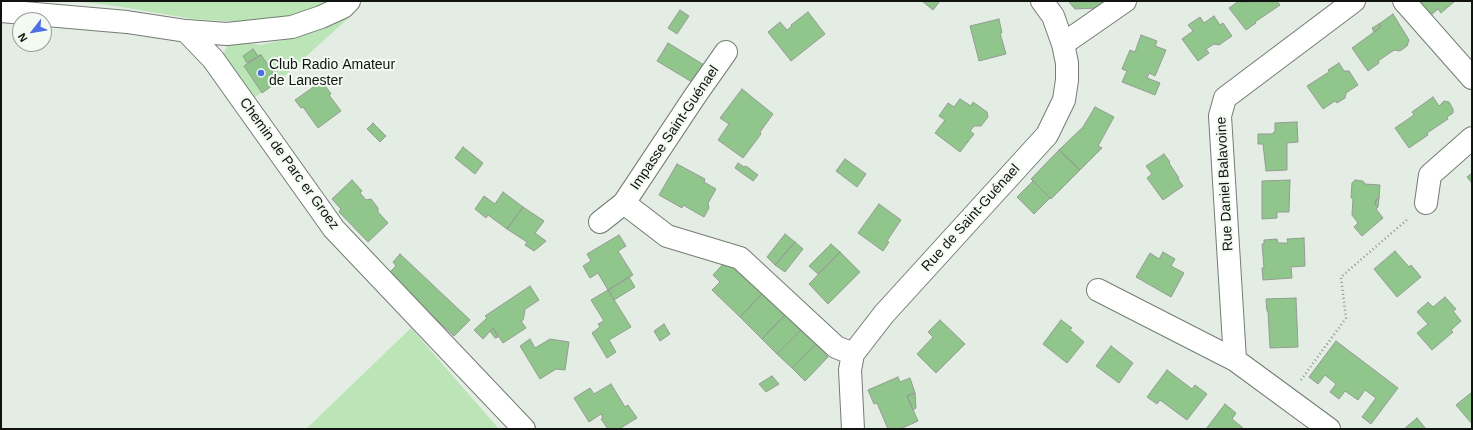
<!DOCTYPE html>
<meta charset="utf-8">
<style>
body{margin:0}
#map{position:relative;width:1473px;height:430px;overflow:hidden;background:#e4ede4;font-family:Helvetica,sans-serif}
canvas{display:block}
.frame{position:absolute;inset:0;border:2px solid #101310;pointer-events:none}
.north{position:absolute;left:12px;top:12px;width:40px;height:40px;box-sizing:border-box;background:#f2faf1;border:1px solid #989e97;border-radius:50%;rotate:239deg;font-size:11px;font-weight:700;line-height:16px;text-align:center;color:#101310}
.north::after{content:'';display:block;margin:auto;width:14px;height:18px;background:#4c6fe3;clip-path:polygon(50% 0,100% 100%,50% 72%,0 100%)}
</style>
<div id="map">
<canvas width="1473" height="430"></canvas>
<div class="frame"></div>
<div class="north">N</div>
</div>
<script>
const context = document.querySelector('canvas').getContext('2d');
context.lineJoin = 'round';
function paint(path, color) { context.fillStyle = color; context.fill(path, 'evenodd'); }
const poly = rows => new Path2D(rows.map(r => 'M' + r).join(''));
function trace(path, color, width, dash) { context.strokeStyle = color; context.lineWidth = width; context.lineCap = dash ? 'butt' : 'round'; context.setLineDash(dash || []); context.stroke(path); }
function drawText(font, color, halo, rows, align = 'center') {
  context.font = font + ' Helvetica,sans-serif'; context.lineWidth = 4; context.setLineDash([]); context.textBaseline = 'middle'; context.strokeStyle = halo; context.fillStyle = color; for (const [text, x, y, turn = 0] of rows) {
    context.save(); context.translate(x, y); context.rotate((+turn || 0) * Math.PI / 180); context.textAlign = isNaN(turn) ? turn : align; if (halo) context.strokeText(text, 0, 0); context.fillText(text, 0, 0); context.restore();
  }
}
paint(poly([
 [75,1,327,1,318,10,269,24,193,19,115,6],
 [355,12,279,81,249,101,223,55,227,46,241,42,261,45,291,38],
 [411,328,499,429,306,429]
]), '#bbe5b7');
const building = poly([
 [922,1,940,1,933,10,922,1],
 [1068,1,1106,1,1107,2,1098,8,1075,9,1068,1],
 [1239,1,1241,2,1277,1,1280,5,1255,22,1256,23,1246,30,1229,8,1239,1],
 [1418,1,1455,1,1441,13,1438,9,1430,16,1418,1],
 [680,10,689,16,677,34,668,28,680,10],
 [808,12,825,34,791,61,768,32,780,22,787,30,792,26,791,25,808,12],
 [1393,14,1409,40,1407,46,1400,51,1394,50,1378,61,1379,63,1368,71,1352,48,1381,27,1379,24,1393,14],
 [1214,16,1220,25,1223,23,1232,36,1219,45,1214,44,1206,49,1209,53,1198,61,1182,39,1193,31,1188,25,1200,17,1204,23,1214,16],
 [999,19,1002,33,1000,33,1006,54,979,61,970,26,999,19],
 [1379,24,1381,27,1374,32,1372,28,1379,24],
 [1141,35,1157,41,1155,46,1166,50,1155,76,1149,73,1147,78,1160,83,1155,95,1122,82,1127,71,1122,69,1130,50,1135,52,1141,35],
 [668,43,709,68,697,85,657,61,668,43],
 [253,49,258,56,261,55,247,63,243,56,253,49],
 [261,55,279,81,262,93,244,66,261,55],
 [1339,63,1344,71,1349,71,1358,85,1346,93,1345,98,1337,103,1335,101,1323,109,1307,86,1329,72,1328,70,1339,63],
 [322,81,331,94,329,95,341,111,318,128,303,107,301,108,295,100,322,81],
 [742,89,773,114,760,132,761,134,743,158,718,140,729,124,720,118,742,89],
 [1433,97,1439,106,1444,101,1449,102,1453,109,1453,113,1447,117,1448,119,1427,133,1428,135,1409,148,1395,128,1414,115,1412,112,1433,97],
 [960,99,971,106,973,102,987,112,988,117,981,126,974,126,970,131,974,134,960,152,935,133,945,120,939,116,948,103,954,107,960,99],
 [1095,107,1114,117,1098,146,1102,148,1080,170,1059,150,1083,127,1095,107],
 [1297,122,1298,142,1287,143,1287,170,1266,171,1263,144,1258,144,1258,134,1272,134,1275,131,1275,123,1297,122],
 [373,123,386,136,380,142,367,129,373,123],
 [463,147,483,163,475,174,455,158,463,147],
 [1059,150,1080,170,1051,199,1031,179,1059,150],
 [1164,154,1170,162,1169,163,1179,178,1178,179,1183,186,1163,200,1147,178,1152,174,1146,166,1164,154],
 [845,159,866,174,857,187,836,171,845,159],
 [738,163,744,167,746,166,758,175,753,181,735,168,738,163],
 [677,164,705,179,704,182,716,189,708,203,709,208,704,217,683,205,682,208,659,195,677,164],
 [1472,173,1472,183,1467,177,1472,173],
 [352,180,362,191,360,193,366,200,371,199,378,208,378,212,388,223,368,242,339,212,341,209,332,199,352,180],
 [1290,180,1289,212,1277,212,1277,218,1262,219,1262,181,1290,180],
 [1355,180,1363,181,1365,184,1380,185,1379,198,1376,200,1375,204,1378,207,1376,209,1383,218,1362,236,1354,227,1358,223,1352,215,1353,198,1351,198,1352,183,1355,180],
 [1033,181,1050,198,1034,214,1017,197,1033,181],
 [503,192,523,207,507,229,488,215,486,218,475,209,484,196,495,204,503,192],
 [1379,198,1378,207,1375,204,1376,200,1379,198],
 [879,204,901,220,887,241,889,242,883,251,858,233,879,204],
 [523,207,544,221,535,233,546,241,534,251,525,245,527,242,507,229,523,207],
 [785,234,795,242,775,265,767,257,785,234],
 [619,235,626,246,618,251,633,275,608,290,598,273,590,278,583,266,591,261,587,254,619,235],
 [1304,238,1305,266,1291,267,1292,278,1263,280,1262,268,1264,268,1262,244,1264,244,1264,240,1277,239,1278,243,1288,243,1287,239,1304,238],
 [795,242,803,249,785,272,775,265,795,242],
 [831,244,840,252,818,274,809,266,831,244],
 [1395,251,1409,267,1411,265,1421,277,1397,297,1374,269,1395,251],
 [840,252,860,272,828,304,809,284,840,252],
 [1163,252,1175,259,1171,266,1184,273,1171,297,1136,277,1150,253,1159,259,1163,252],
 [400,254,470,320,454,336,388,274,396,266,393,262,400,254],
 [724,263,737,268,763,293,740,317,712,290,720,282,713,275,724,263],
 [629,277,635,287,614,300,608,290,629,277],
 [530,286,539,300,524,310,525,311,523,320,521,321,526,328,503,343,493,328,483,339,474,330,487,318,485,316,530,286],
 [608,290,631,327,609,340,616,352,607,358,592,333,600,327,598,324,604,321,591,300,608,290],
 [763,293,785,315,762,339,740,317,763,293],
 [1445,297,1456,309,1453,311,1461,321,1451,330,1453,332,1432,350,1417,333,1428,324,1417,312,1428,302,1433,307,1445,297],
 [1296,298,1298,347,1270,348,1268,312,1267,311,1266,299,1296,298],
 [785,315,801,330,777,354,762,339,785,315],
 [940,320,965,344,936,373,917,354,933,337,928,332,940,320],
 [1061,320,1072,328,1070,330,1084,342,1067,363,1043,344,1061,320],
 [664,324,670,334,660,341,654,331,664,324],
 [493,328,498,337,495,338,490,331,493,328],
 [801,330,816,344,792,368,777,354,801,330],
 [530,339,535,348,550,339,569,342,565,370,556,369,540,379,520,346,530,339],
 [1336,341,1398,388,1371,424,1362,417,1376,398,1365,390,1358,400,1345,391,1339,399,1330,392,1336,384,1325,375,1318,384,1309,377,1336,341],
 [816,344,828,357,805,381,792,368,816,344],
 [1111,346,1133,363,1119,383,1096,366,1111,346],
 [1167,370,1192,389,1195,385,1207,394,1187,420,1160,400,1157,404,1147,397,1167,370],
 [772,376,779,384,766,392,759,384,772,376],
 [898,377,900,382,910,378,915,393,907,396,918,421,900,429,888,429,877,403,874,404,868,390,898,377],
 [611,384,625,407,628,405,637,418,619,429,608,429,601,419,603,418,601,414,589,422,574,398,590,388,594,394,611,384],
 [1472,392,1472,424,1456,405,1472,392],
 [915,393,916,408,913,410,907,396,915,393],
 [1225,404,1236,413,1232,419,1243,428,1242,429,1206,429,1225,404],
 [1417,418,1426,429,1404,429,1417,418]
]);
paint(building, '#90c58c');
trace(building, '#949c93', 1);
const street = poly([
 [1404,1,1472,78],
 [1,11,127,22,186,31,213,59,334,229,524,429],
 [186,31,227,34,292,27,321,17,343,7,349,1],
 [1063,44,1125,1],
 [726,52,695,96,624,203,667,236,740,258,836,347,853,354],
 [1426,203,1430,175,1472,138],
 [600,222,624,203],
 [1098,290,1235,360],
 [853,429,850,370,853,354,884,314,1047,135,1064,100,1067,80,1067,63,1063,44,1053,16,1042,1],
 [1329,429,1235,360,1220,116,1225,98,1354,1]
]);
trace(street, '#747c74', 24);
trace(poly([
 [1301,380,1346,318,1341,277,1409,218]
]), '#8e948e', 2.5, [1, 3]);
trace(street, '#fff', 22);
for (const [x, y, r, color] of [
 [261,73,4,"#4c6fe3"]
]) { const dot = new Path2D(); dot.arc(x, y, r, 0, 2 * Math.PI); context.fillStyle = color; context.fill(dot); trace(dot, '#f2faf1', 1.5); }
drawText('14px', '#101310', '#f2faf1', [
 ["Club Radio Amateur",269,65],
 ["de Lanester",269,81]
], 'left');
drawText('14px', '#101310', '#f2faf1', [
 ["Impasse Saint-Guénael",675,128,-56],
 ["Chemin de Parc er Groez",289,164,54],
 ["Rue Daniel Balavoine",1225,184,-93],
 ["Rue de Saint-Guénael",971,218,-48]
]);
</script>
